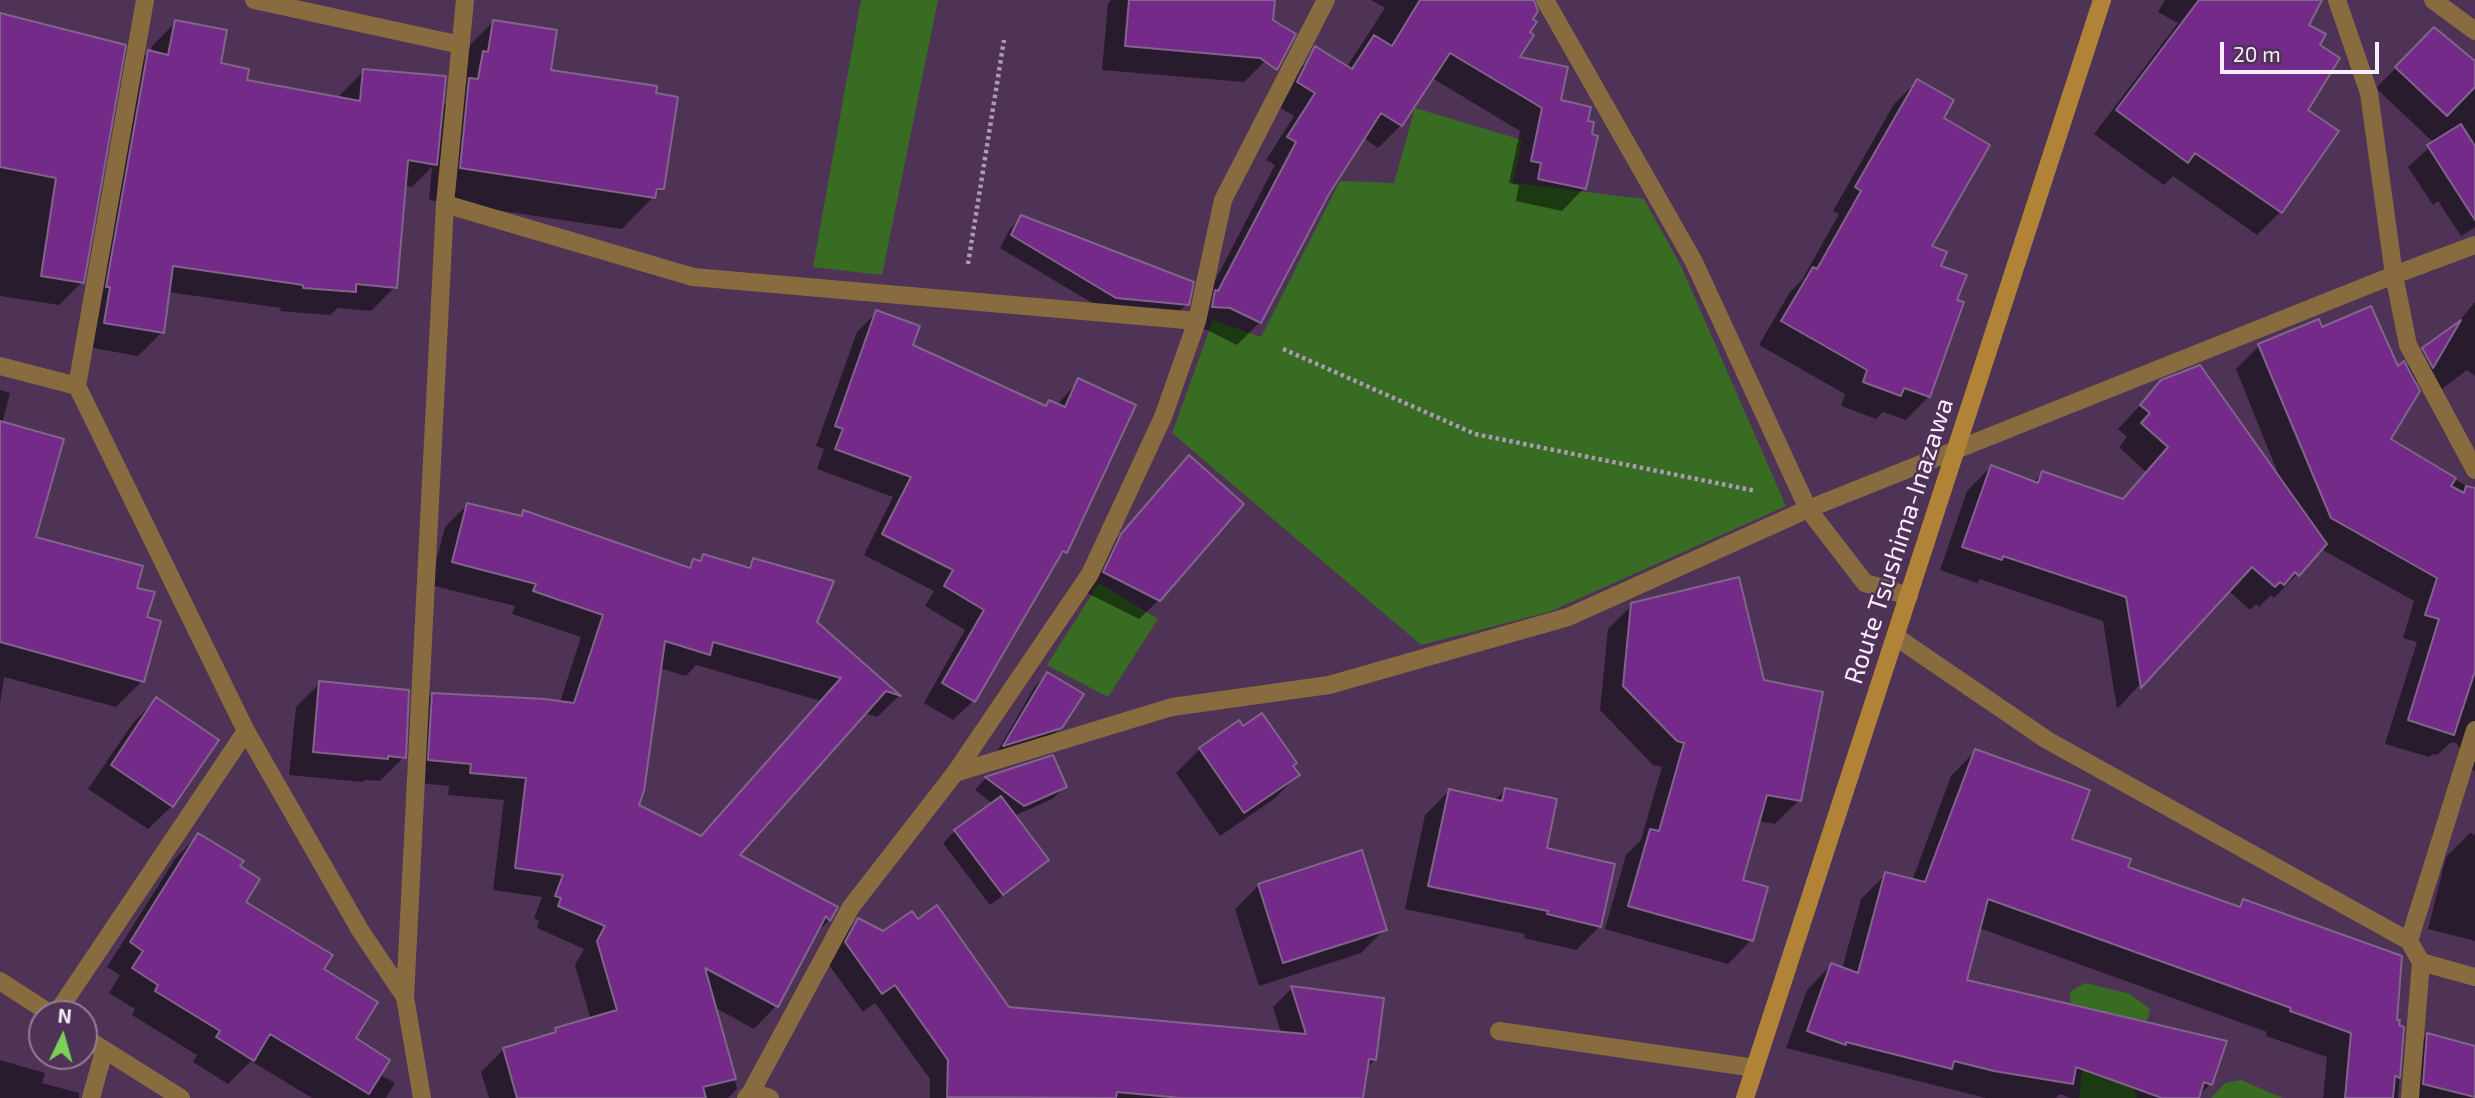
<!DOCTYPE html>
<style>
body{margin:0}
#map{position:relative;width:2475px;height:1098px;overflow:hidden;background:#4e3356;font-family:"Exo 2",sans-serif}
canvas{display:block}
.north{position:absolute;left:28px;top:1000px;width:70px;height:70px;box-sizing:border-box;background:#4e3356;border:2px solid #937d99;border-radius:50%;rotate:5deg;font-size:19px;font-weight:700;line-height:28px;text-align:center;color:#faedfe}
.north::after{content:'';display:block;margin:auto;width:24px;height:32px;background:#79d158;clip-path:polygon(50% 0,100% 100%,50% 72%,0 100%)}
.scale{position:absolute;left:2220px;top:42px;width:159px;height:32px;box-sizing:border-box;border:4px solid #faedfe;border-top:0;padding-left:9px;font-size:21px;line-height:24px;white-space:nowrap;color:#faedfe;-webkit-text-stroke:5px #4e3356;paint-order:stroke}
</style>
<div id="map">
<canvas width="2475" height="1098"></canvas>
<div class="north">N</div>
<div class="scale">20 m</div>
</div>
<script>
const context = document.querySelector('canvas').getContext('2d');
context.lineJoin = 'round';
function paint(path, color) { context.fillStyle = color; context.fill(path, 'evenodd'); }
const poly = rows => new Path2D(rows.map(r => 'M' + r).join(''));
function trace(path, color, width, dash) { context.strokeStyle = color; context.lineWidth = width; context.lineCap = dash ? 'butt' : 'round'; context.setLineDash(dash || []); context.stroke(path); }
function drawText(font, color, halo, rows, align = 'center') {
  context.font = font + ' "Exo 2",sans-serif'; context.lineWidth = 5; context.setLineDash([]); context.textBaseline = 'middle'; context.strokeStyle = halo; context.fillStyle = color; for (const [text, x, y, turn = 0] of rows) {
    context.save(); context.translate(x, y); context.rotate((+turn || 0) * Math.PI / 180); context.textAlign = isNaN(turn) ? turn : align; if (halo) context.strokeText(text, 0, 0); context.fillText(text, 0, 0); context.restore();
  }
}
paint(poly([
 [861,0,938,0,882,275,813,267],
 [1415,108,1522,140,1513,183,1644,199,1681,266,1786,506,1549,612,1421,645,1172,433,1213,320,1261,337,1340,181,1394,183],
 [1099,583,1158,619,1108,697,1047,665],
 [2085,983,2130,994,2150,1009,2131,1083,2137,1098,2079,1098,2088,1021,2071,1009,2070,992],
 [2241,1080,2283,1098,2211,1098,2225,1083]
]), '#386c23');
paint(poly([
 [1111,0,1273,0,1268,58,1244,82,1102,70,1108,3],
 [1371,0,1516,0,1517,59,1559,101,1586,122,1584,188,1562,211,1516,201,1519,185,1509,183,1520,131,1432,78,1401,125,1378,148,1364,138,1327,193,1260,322,1237,345,1207,330,1190,329,1275,165,1266,160,1294,116,1275,105,1296,73,1318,50,1346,68,1385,8],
 [2165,0,2311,0,2307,25,2318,46,2305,110,2336,132,2280,212,2257,235,2173,176,2164,185,2094,134,2178,23,2158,12],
 [0,15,124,46,82,282,59,305,0,296],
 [176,22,219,64,245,81,339,99,340,95,364,71,441,108,449,101,461,54,493,22,549,71,662,188,622,229,429,200,432,167,412,187,404,186,395,287,371,311,338,308,330,315,280,311,281,308,168,292,162,332,138,356,82,346,125,76,148,52,151,53,152,46],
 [2434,29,2448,43,2450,40,2475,64,2475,227,2461,236,2438,201,2433,205,2408,167,2434,143,2376,88],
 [1917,81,1942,119,1929,247,1955,301,1929,396,1906,420,1883,412,1876,419,1841,406,1845,394,1759,345,1790,292,1802,280,1839,214,1833,211,1894,104],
 [1022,217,1187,304,1175,316,1104,310,1000,248,1010,229],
 [2475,302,2475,376,2467,370,2434,395,2420,378,2414,384,2389,440,2475,491,2475,771,2461,765,2463,752,2455,742,2450,743,2437,755,2433,754,2429,757,2385,744,2417,642,2403,638,2414,601,2321,549,2274,598,2271,595,2259,607,2256,604,2250,610,2228,590,2117,709,2103,621,1980,579,1977,583,1940,570,1967,491,1991,467,2033,483,2043,473,2121,500,2146,472,2119,447,2127,437,2118,429,2162,382,2281,481,2236,369,2259,346,2321,329,2397,369,2405,368,2424,349,2455,326],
 [877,312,911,346,1044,407,1049,402,1057,405,1079,380,1134,406,1065,552,1053,565,973,701,953,720,924,703,965,630,925,606,934,591,864,555,893,497,817,469,824,449,816,446,857,332],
 [0,390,10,393,2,424,34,538,135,589,145,618,142,681,116,707,4,677,0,704],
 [1189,458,1159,600,1139,619,1085,592,1102,555],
 [468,504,519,517,524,512,686,568,693,561,698,562,704,556,745,568,754,560,815,623,899,696,877,717,864,713,738,855,836,908,829,920,814,936,776,1006,754,1029,714,1007,737,1089,728,1098,489,1098,481,1072,504,1049,550,1035,555,1030,591,1020,575,965,584,949,537,928,539,921,534,918,542,897,493,890,504,800,448,795,449,786,407,782,410,717,432,694,560,702,581,637,512,614,515,606,430,585,445,527],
 [696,665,821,701,699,838,637,805,659,668,686,676],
 [1632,605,1762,681,1799,800,1775,824,1758,821,1741,881,1751,940,1728,964,1605,929,1626,855,1641,840,1662,767,1653,765,1600,710,1608,629],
 [1047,674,1061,727,1048,740,994,757,1035,686],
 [320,683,404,757,380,781,365,780,362,782,289,775,296,707],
 [156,699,172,806,148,829,88,789,133,723],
 [1243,728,1291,766,1298,775,1274,799,1220,836,1176,773,1200,749],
 [1975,751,2070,840,2126,868,2236,908,2243,901,2395,1021,2397,1027,2403,1028,2398,1098,2323,1098,2327,1057,2266,1036,2267,1032,1979,928,1965,982,2210,1084,2197,1098,2071,1098,2060,1094,2056,1098,1986,1098,1786,1048,1807,990,1831,965,1842,969,1861,899,1886,874,1912,881,1951,776],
 [1052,757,1065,787,1052,799,1014,816,1047,860,1035,872,990,905,943,843,955,831,993,804,975,790,986,778],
 [1505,790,1600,926,1576,950,1524,938,1525,934,1405,909,1425,815,1449,791,1494,801],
 [2470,833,2475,835,2475,941,2428,929,2446,857],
 [198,835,238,867,243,902,321,969,353,1039,379,1074,395,1083,386,1098,312,1098,251,1061,228,1084,193,1062,197,1055,132,1015,135,1009,109,993,120,975,107,967,175,859],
 [1259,885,1385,929,1361,953,1259,986,1235,909],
 [858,920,1008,1009,1281,1033,1273,1007,1292,988,1382,999,1375,1060,1366,1068,1361,1098,930,1098,930,1079,875,1003,863,1012,827,962,839,939],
 [2427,1035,2475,1048,2475,1098,2402,1098,2406,1056],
 [0,1060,45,1073,42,1083,79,1093,79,1098,0,1098]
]), '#0007');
const building = poly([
 [1129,0,1275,0,1273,20,1296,34,1277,70,1260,58,1125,46,1129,0],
 [1420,0,1534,0,1538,11,1533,19,1537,22,1530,32,1534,35,1520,57,1568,67,1561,100,1591,107,1588,121,1594,122,1592,134,1598,136,1586,189,1538,179,1541,163,1531,161,1542,108,1450,53,1402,126,1381,113,1329,194,1261,323,1230,308,1212,307,1215,290,1218,291,1296,142,1287,137,1315,93,1297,82,1315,46,1352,69,1374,35,1392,46,1420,0],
 [2199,0,2322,0,2309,25,2326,34,2320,45,2340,58,2308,110,2339,131,2282,213,2195,153,2188,163,2116,110,2199,0],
 [0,13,126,45,84,283,41,276,56,178,0,167,0,13],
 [175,20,227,30,221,63,249,69,247,80,360,101,363,69,446,76,437,165,408,160,397,288,356,284,356,292,303,288,303,285,173,266,164,333,104,323,110,287,106,287,148,50,168,55,175,20],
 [493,20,557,30,551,70,657,86,656,93,678,97,664,189,657,189,655,198,460,168,469,78,478,79,483,51,488,52,493,20],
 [2434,27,2475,61,2475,87,2447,116,2395,67,2434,27],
 [1917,79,1954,100,1944,118,1990,145,1932,246,1947,252,1941,266,1967,275,1957,300,1964,302,1930,397,1904,388,1901,396,1863,382,1867,370,1781,321,1813,267,1817,269,1861,191,1855,187,1917,79],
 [2461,124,2475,146,2475,220,2427,145,2461,124],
 [1021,215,1194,282,1189,305,1116,298,1011,235,1021,215],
 [2371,306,2398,366,2404,361,2420,391,2391,439,2456,478,2451,486,2464,493,2466,486,2475,488,2475,671,2454,735,2408,720,2439,619,2425,615,2437,578,2331,518,2258,344,2319,319,2322,327,2371,306],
 [876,310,920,326,913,345,1046,406,1049,400,1065,407,1078,378,1136,405,1067,553,1063,551,975,702,942,683,984,610,944,586,953,570,882,534,911,477,835,449,843,429,835,426,876,310],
 [2461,320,2433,368,2422,348,2461,320],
 [2200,365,2327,544,2299,576,2295,572,2284,585,2280,582,2275,587,2252,567,2141,688,2126,597,2003,556,2002,560,1962,547,1991,465,2038,483,2042,471,2123,499,2168,447,2141,423,2150,413,2140,405,2161,380,2200,365],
 [0,421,64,439,36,537,143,566,137,588,155,592,147,617,161,621,144,682,0,642,0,421],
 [1189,455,1244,504,1160,601,1103,572,1121,534,1189,455],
 [467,503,522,516,523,510,690,568,693,559,701,561,703,554,750,568,753,558,834,581,817,622,901,696,886,691,740,855,838,907,830,921,826,916,778,1007,705,968,736,1079,703,1087,706,1098,517,1098,503,1048,556,1032,555,1028,617,1010,597,941,605,926,558,906,561,898,555,896,563,875,515,868,526,778,470,773,471,764,428,760,432,693,545,699,574,703,603,615,533,591,536,584,452,562,467,503],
 [665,641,710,655,713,642,841,678,701,836,639,805,644,791,665,641],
 [1739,577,1764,680,1823,692,1801,801,1767,795,1743,880,1768,887,1753,941,1628,906,1650,829,1659,831,1684,743,1677,741,1623,686,1631,603,1739,577],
 [1047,672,1084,694,1062,728,1003,746,1047,672],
 [319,681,409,690,406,758,388,756,388,759,313,752,319,681],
 [156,697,219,740,173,807,111,765,156,697],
 [1262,713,1297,763,1293,766,1300,775,1244,813,1199,748,1239,720,1243,726,1262,713],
 [1975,749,2090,790,2072,839,2131,859,2128,867,2240,907,2243,899,2402,956,2397,1020,2400,1020,2399,1025,2404,1027,2400,1078,2395,1076,2393,1098,2345,1098,2351,1033,2290,1011,2291,1008,1988,899,1967,980,2227,1041,2212,1085,2204,1082,2199,1098,2162,1098,2076,1067,2073,1084,1994,1071,1954,1061,1952,1069,1846,1042,1846,1045,1807,1031,1831,963,1858,973,1885,872,1925,882,1975,749],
 [1053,755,1067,787,1024,806,985,777,1053,755],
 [1505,788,1557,799,1547,848,1615,864,1601,927,1547,914,1548,911,1428,886,1449,789,1502,801,1505,788],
 [1001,796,1049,860,1003,895,954,830,1001,796],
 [198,833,244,861,240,866,260,879,246,902,333,955,324,969,378,1002,356,1038,390,1060,369,1094,270,1034,254,1061,216,1037,220,1031,155,991,158,985,132,968,143,951,130,942,198,833],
 [1362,850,1387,930,1283,963,1258,884,1362,850],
 [937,905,1009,1007,1306,1034,1291,986,1384,998,1376,1060,1369,1059,1363,1098,1181,1098,1117,1092,1116,1098,947,1097,948,1060,895,985,882,994,845,942,858,918,883,931,912,911,918,919,937,905],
 [2427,1033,2475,1046,2475,1097,2423,1084,2427,1033]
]);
paint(building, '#742a89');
trace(building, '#81648a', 2);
trace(poly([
 [968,264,1004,40],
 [1283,349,1475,434,1756,491]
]), '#ac99b2', 4.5, [3.5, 3.5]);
trace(poly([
 [1499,1031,1755,1068],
 [751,1092,770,1098]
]), '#886c3f', 18);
trace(poly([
 [254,0,461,45],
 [1545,0,1694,262,1808,509,1865,583,1909,596],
 [2337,0,2369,93,2394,275,2408,345,2475,470],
 [2433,0,2475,31],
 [445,204,693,277,1197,321],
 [0,366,77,386,246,731,360,930,405,997],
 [77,386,145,0],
 [1896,637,2047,740,2409,941,2421,962,2410,1098],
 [955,773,1172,707,1329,685,1568,617,1808,509,2394,275,2475,245],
 [2409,941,2475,730],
 [2421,962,2475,977],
 [0,981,51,1014],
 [56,1014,246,731],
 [84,1037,181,1098],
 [91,1098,104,1051],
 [422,1098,405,997,445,204,465,0],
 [746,1098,751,1092,851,907,955,773,1090,574,1163,417,1197,321,1223,200,1326,0]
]), '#886c3f', 18);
trace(poly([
 [1745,1098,2102,0]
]), '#b08336', 18);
drawText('26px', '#faedfe', '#4e3356', [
 ["Route Tsushima-Inazawa",1899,541,-72]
]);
</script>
